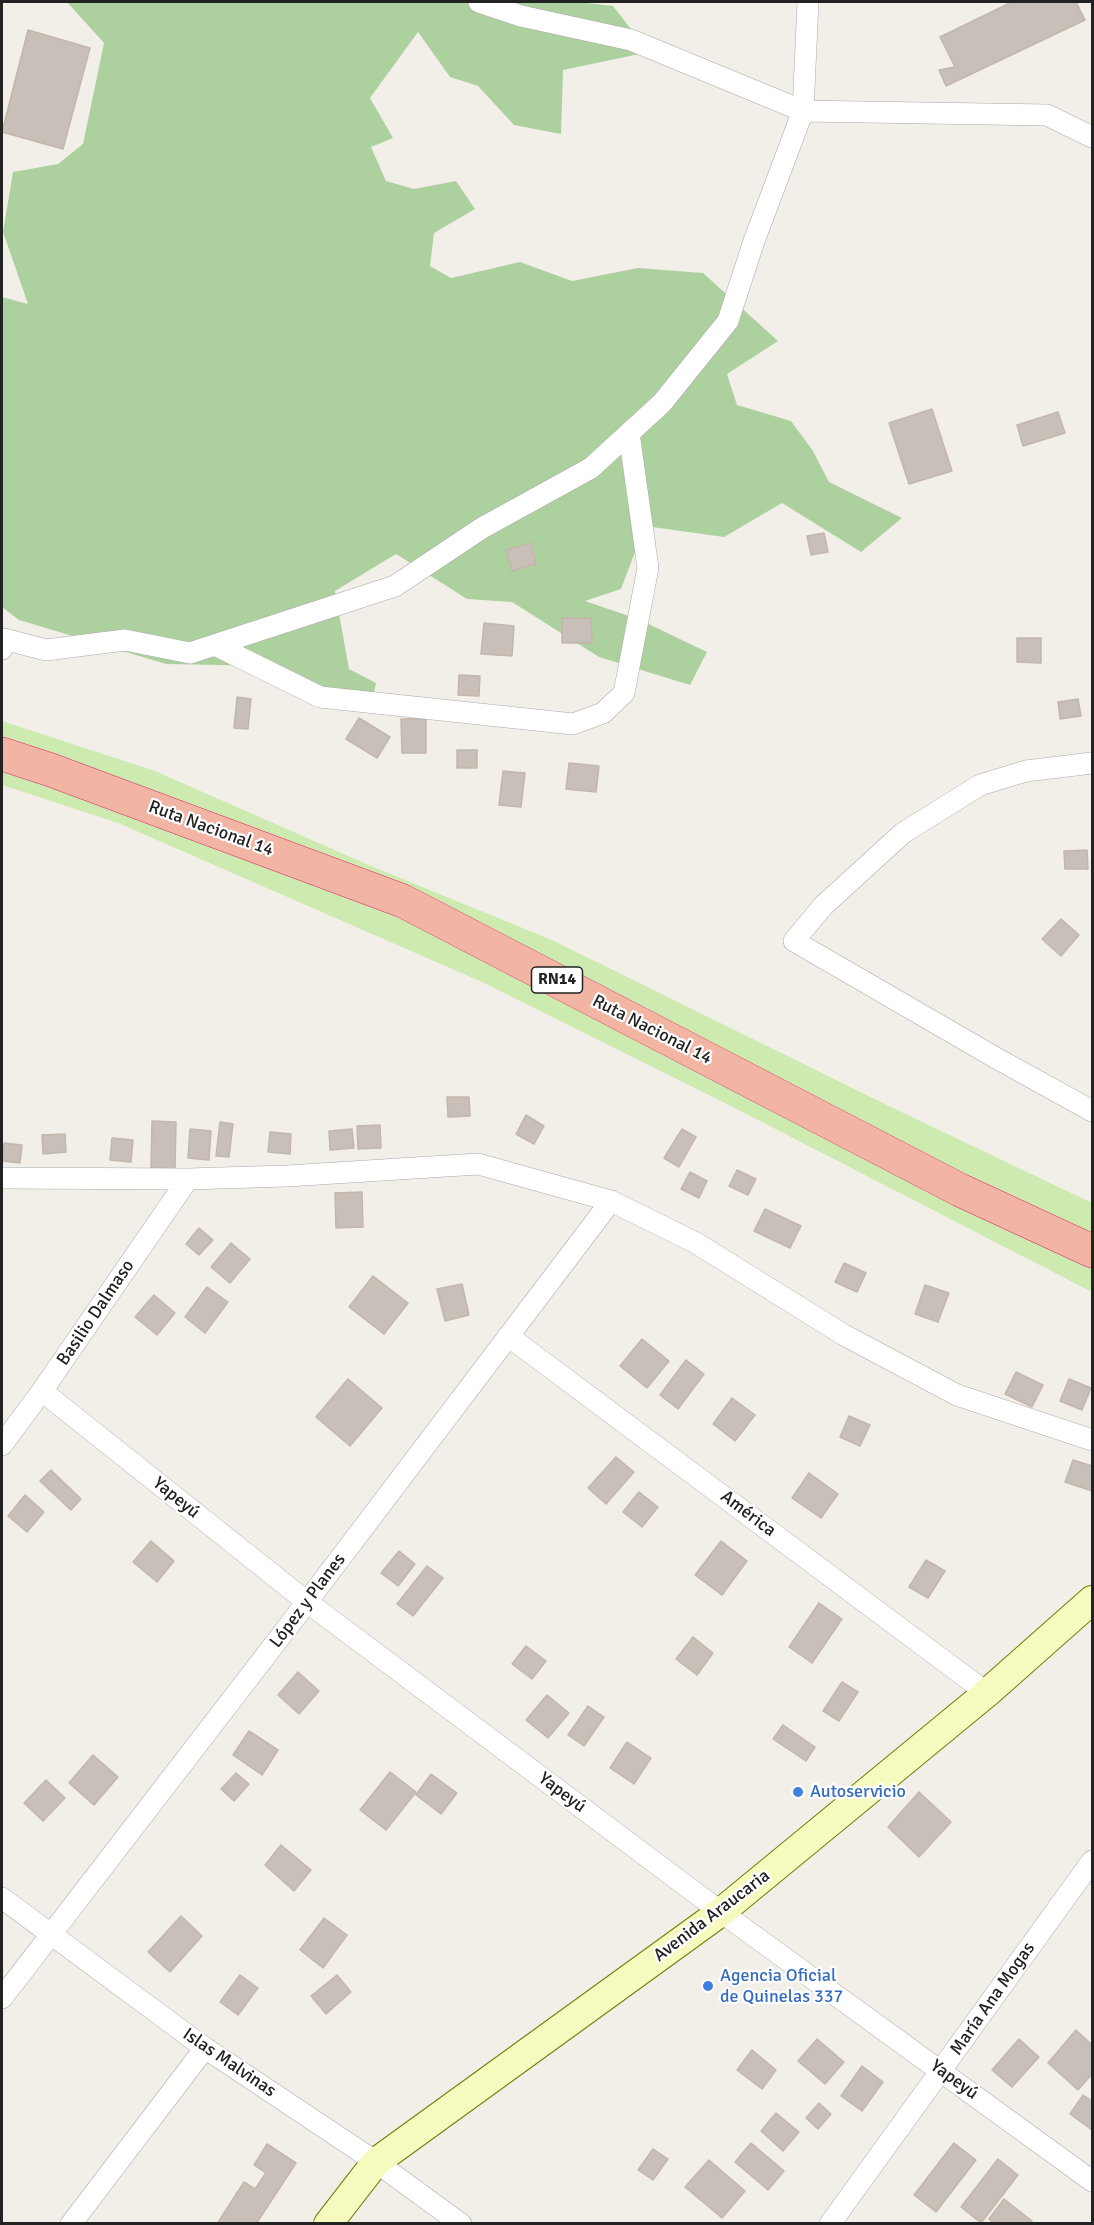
<!DOCTYPE html>
<meta charset="utf-8">
<style>
body{margin:0}
#map{position:relative;width:1094px;height:2225px;overflow:hidden;background:#f2efe9;font-family:Signika,sans-serif}
canvas{display:block}
.frame{position:absolute;inset:0;border:3px solid #222;pointer-events:none}
</style>
<div id="map">
<canvas width="1094" height="2225"></canvas>
<div class="frame"></div>
</div>
<script>
const context = document.querySelector('canvas').getContext('2d');
context.lineJoin = 'round';
function paint(path, color) { context.fillStyle = color; context.fill(path, 'evenodd'); }
const poly = rows => new Path2D(rows.map(r => 'M' + r).join(''));
function trace(path, color, width, dash) { context.strokeStyle = color; context.lineWidth = width; context.lineCap = dash ? 'butt' : 'round'; context.setLineDash(dash || []); context.stroke(path); }
function drawText(font, color, halo, rows, align = 'center') {
  context.font = font + ' Signika,sans-serif'; context.lineWidth = 4.5; context.setLineDash([]); context.textBaseline = 'middle'; context.strokeStyle = halo; context.fillStyle = color; for (const [text, x, y, turn = 0] of rows) {
    context.save(); context.translate(x, y); context.rotate((+turn || 0) * Math.PI / 180); context.textAlign = isNaN(turn) ? turn : align; if (halo) context.strokeText(text, 0, 0); context.fillText(text, 0, 0); context.restore();
  }
}
paint(poly([
 [2,721,155,771,371,866,552,940,893,1108,1092,1203,1092,1292,727,1104,482,982,118,823,2,785]
]), '#cdebb0');
paint(poly([
 [67,2,577,2,613,6,649,52,563,70,561,134,514,125,478,86,450,77,418,32,370,98,393,138,371,147,386,181,414,189,456,181,475,209,434,233,430,266,451,278,520,262,572,281,638,268,703,273,778,341,727,374,737,405,791,421,813,451,829,482,902,518,861,552,782,503,724,537,645,526,621,589,585,601,638,619,707,652,690,685,599,657,512,602,467,599,396,554,335,591,349,669,376,683,371,706,271,666,166,664,19,620,2,607,2,297,28,304,3,232,13,172,58,164,83,144,104,43]
]), '#add19e');
const building = poly([
 [1012,2,1076,2,1085,20,946,86,939,70,955,67,940,37,1012,2],
 [28,30,90,48,63,149,2,132,28,30],
 [932,409,952,471,909,484,889,423,932,409],
 [1058,412,1065,433,1023,446,1017,425,1058,412],
 [824,533,828,552,811,555,807,536,824,533],
 [531,543,536,564,512,571,506,550,531,543],
 [562,618,591,618,592,643,562,643,562,618],
 [484,623,514,626,512,656,481,654,484,623],
 [1017,638,1041,638,1041,663,1017,662,1017,638],
 [459,675,480,676,479,696,458,695,459,675],
 [237,697,251,699,248,729,234,728,237,697],
 [1078,699,1081,716,1060,719,1058,702,1078,699],
 [359,718,390,737,377,758,346,739,359,718],
 [401,719,426,719,426,753,402,753,401,719],
 [457,750,477,750,477,768,457,768,457,750],
 [569,763,599,766,596,792,566,789,569,763],
 [503,771,525,773,521,807,499,805,503,771],
 [1087,850,1088,869,1065,869,1064,851,1087,850],
 [1061,919,1079,935,1061,956,1042,939,1061,919],
 [447,1097,469,1097,470,1116,448,1117,447,1097],
 [526,1115,544,1126,534,1144,516,1134,526,1115],
 [152,1121,176,1122,175,1169,151,1168,152,1121],
 [220,1122,233,1124,229,1157,216,1156,220,1122],
 [380,1125,381,1148,358,1149,357,1126,380,1125],
 [190,1129,211,1131,209,1160,188,1158,190,1129],
 [352,1129,354,1148,330,1150,329,1131,352,1129],
 [682,1129,696,1137,679,1167,664,1158,682,1129],
 [270,1132,291,1134,290,1154,268,1152,270,1132],
 [65,1134,66,1152,43,1154,42,1135,65,1134],
 [112,1138,133,1140,131,1162,110,1160,112,1138],
 [4,1143,22,1145,20,1163,2,1161,4,1143],
 [737,1170,756,1179,748,1195,729,1186,737,1170],
 [690,1172,707,1181,699,1198,681,1189,690,1172],
 [362,1192,363,1227,336,1228,335,1193,362,1192],
 [765,1209,801,1226,790,1248,754,1231,765,1209],
 [199,1228,213,1240,199,1255,186,1244,199,1228],
 [231,1243,250,1259,230,1283,211,1267,231,1243],
 [844,1263,866,1273,857,1292,835,1282,844,1263],
 [373,1276,408,1303,384,1334,349,1307,373,1276],
 [462,1284,469,1315,445,1321,437,1289,462,1284],
 [925,1285,949,1293,938,1322,915,1314,925,1285],
 [207,1287,228,1302,205,1333,185,1317,207,1287],
 [154,1295,175,1313,157,1335,135,1317,154,1295],
 [642,1339,669,1361,647,1388,620,1366,642,1339],
 [686,1360,704,1374,678,1409,660,1395,686,1360],
 [1016,1372,1043,1385,1032,1407,1005,1394,1016,1372],
 [348,1379,382,1408,350,1446,316,1417,348,1379],
 [1069,1379,1091,1388,1082,1410,1060,1401,1069,1379],
 [732,1398,755,1415,735,1441,713,1424,732,1398],
 [849,1416,870,1425,860,1446,840,1437,849,1416],
 [616,1457,634,1472,606,1504,588,1488,616,1457],
 [1073,1460,1092,1466,1092,1491,1065,1482,1073,1460],
 [51,1470,81,1499,71,1510,40,1481,51,1470],
 [809,1473,838,1494,821,1518,792,1498,809,1473],
 [639,1492,658,1507,642,1527,623,1512,639,1492],
 [25,1495,44,1512,27,1532,8,1516,25,1495],
 [151,1541,174,1561,157,1582,133,1562,151,1541],
 [721,1541,747,1561,722,1595,695,1575,721,1541],
 [399,1551,415,1564,398,1586,381,1573,399,1551],
 [926,1560,945,1571,928,1598,909,1587,926,1560],
 [427,1566,443,1578,413,1616,397,1604,427,1566],
 [819,1603,842,1619,812,1663,789,1647,819,1603],
 [693,1637,713,1653,697,1675,676,1659,693,1637],
 [526,1646,546,1661,532,1679,512,1664,526,1646],
 [298,1672,319,1691,299,1714,278,1695,298,1672],
 [842,1682,858,1692,839,1721,823,1711,842,1682],
 [547,1695,569,1713,548,1738,526,1720,547,1695],
 [588,1706,604,1717,584,1746,568,1735,588,1706],
 [783,1725,815,1747,806,1761,773,1739,783,1725],
 [249,1731,278,1750,262,1775,233,1755,249,1731],
 [627,1742,651,1758,634,1784,610,1768,627,1742],
 [93,1755,118,1777,94,1805,69,1783,93,1755],
 [390,1772,416,1792,386,1830,360,1810,390,1772],
 [236,1773,249,1784,234,1801,221,1789,236,1773],
 [431,1774,457,1793,441,1814,416,1795,431,1774],
 [46,1780,65,1798,43,1821,24,1803,46,1780],
 [919,1792,951,1822,919,1857,888,1827,919,1792],
 [281,1845,311,1870,294,1891,265,1865,281,1845],
 [181,1916,202,1936,170,1972,148,1952,181,1916],
 [324,1918,347,1935,323,1968,300,1950,324,1918],
 [240,1975,258,1988,238,2015,220,2002,240,1975],
 [337,1975,351,1992,326,2014,311,1996,337,1975],
 [1076,2030,1092,2045,1092,2074,1078,2090,1048,2063,1076,2030],
 [817,2039,844,2062,825,2084,798,2061,817,2039],
 [1019,2039,1039,2057,1012,2087,992,2070,1019,2039],
 [752,2050,776,2070,762,2089,737,2070,752,2050],
 [862,2066,883,2082,862,2111,841,2096,862,2066],
 [1083,2095,1092,2101,1092,2130,1070,2114,1083,2095],
 [819,2103,831,2114,818,2129,806,2118,819,2103],
 [776,2113,799,2132,783,2151,761,2131,776,2113],
 [751,2143,784,2171,768,2190,735,2162,751,2143],
 [954,2143,976,2160,936,2212,914,2195,954,2143],
 [267,2144,296,2163,256,2224,217,2224,244,2182,255,2189,266,2173,254,2165,267,2144],
 [653,2149,668,2159,653,2180,638,2170,653,2149],
 [998,2159,1018,2175,981,2223,961,2207,998,2159],
 [709,2160,745,2191,722,2218,685,2187,709,2160],
 [1004,2199,1032,2221,1030,2224,995,2224,989,2219,1004,2199]
]);
paint(building, '#c7bfb8');
trace(building, '#c4b6ab', 1.5);
const minor = poly([
 [479,2,521,16,631,40,803,111,1047,115,1092,137],
 [215,645,320,697,573,724,603,713,624,693,648,568,629,433],
 [2,649,4,639,46,650,125,640,190,653,395,586,482,528,591,468,662,403,728,321,754,241,803,111,808,2],
 [1092,763,1026,771,980,785,903,833,823,906,794,941,996,1058,1092,1111],
 [2,1178,188,1179,287,1176,478,1164,611,1201,696,1243,844,1335,957,1395,1092,1440],
 [508,1336,987,1693],
 [42,1391,307,1602,721,1912,1092,2181],
 [2,1445,42,1391,188,1179],
 [2,1898,205,2048,376,2162,461,2224],
 [2,1998,307,1602,611,1201],
 [71,2224,205,2048],
 [830,2224,1092,1861]
]);
const secondary = poly([
 [328,2224,376,2162,721,1912,987,1693,1092,1600]
]);
const trunk = poly([
 [2,754,51,770,403,901,960,1190,1092,1251]
]);
trace(minor, '#a9a9a9', 22);
trace(secondary, '#707d05', 30);
trace(trunk, '#dc2a67', 34);
trace(minor, '#fff', 21);
trace(secondary, '#f7fabf', 28);
trace(trunk, '#f2b4a3', 33);
for (const [x, y, r, color] of [
 [798,1792,6,"#3f7fe0"],
 [708,1986,6,"#3f7fe0"]
]) { const dot = new Path2D(); dot.arc(x, y, r, 0, 2 * Math.PI); context.fillStyle = color; context.fill(dot); trace(dot, '#fff', 2); }
for (const [x, y, w] of [
 [557,980,51]
]) { const box = new Path2D(); box.roundRect(x - w / 2, y - 13, w, 26, 4.5); context.fillStyle = '#fff'; context.fill(box); trace(box, '#222', 1.5); }
drawText('bold 16px', '#222', null, [
 ["RN14",557,980]
]);
drawText('18px', '#222', '#fff', [
 ["Ruta Nacional 14",211,829,20],
 ["Ruta Nacional 14",652,1030,27],
 ["Basilio Dalmaso",96,1313,-56],
 ["Yapeyú",176,1498,39],
 ["América",748,1514,37],
 ["López y Planes",308,1601,-53],
 ["Yapeyú",562,1793,37],
 ["Avenida Araucaria",712,1916,-37],
 ["María Ana Mogas",993,1999,-55],
 ["Islas Malvinas",229,2063,34],
 ["Yapeyú",954,2080,36]
]);
drawText('18px', '#366cbe', '#fff', [
 ["Autoservicio",810,1792],
 ["Agencia Oficial",720,1976],
 ["de Quinelas 337",720,1997]
], 'left');
</script>
